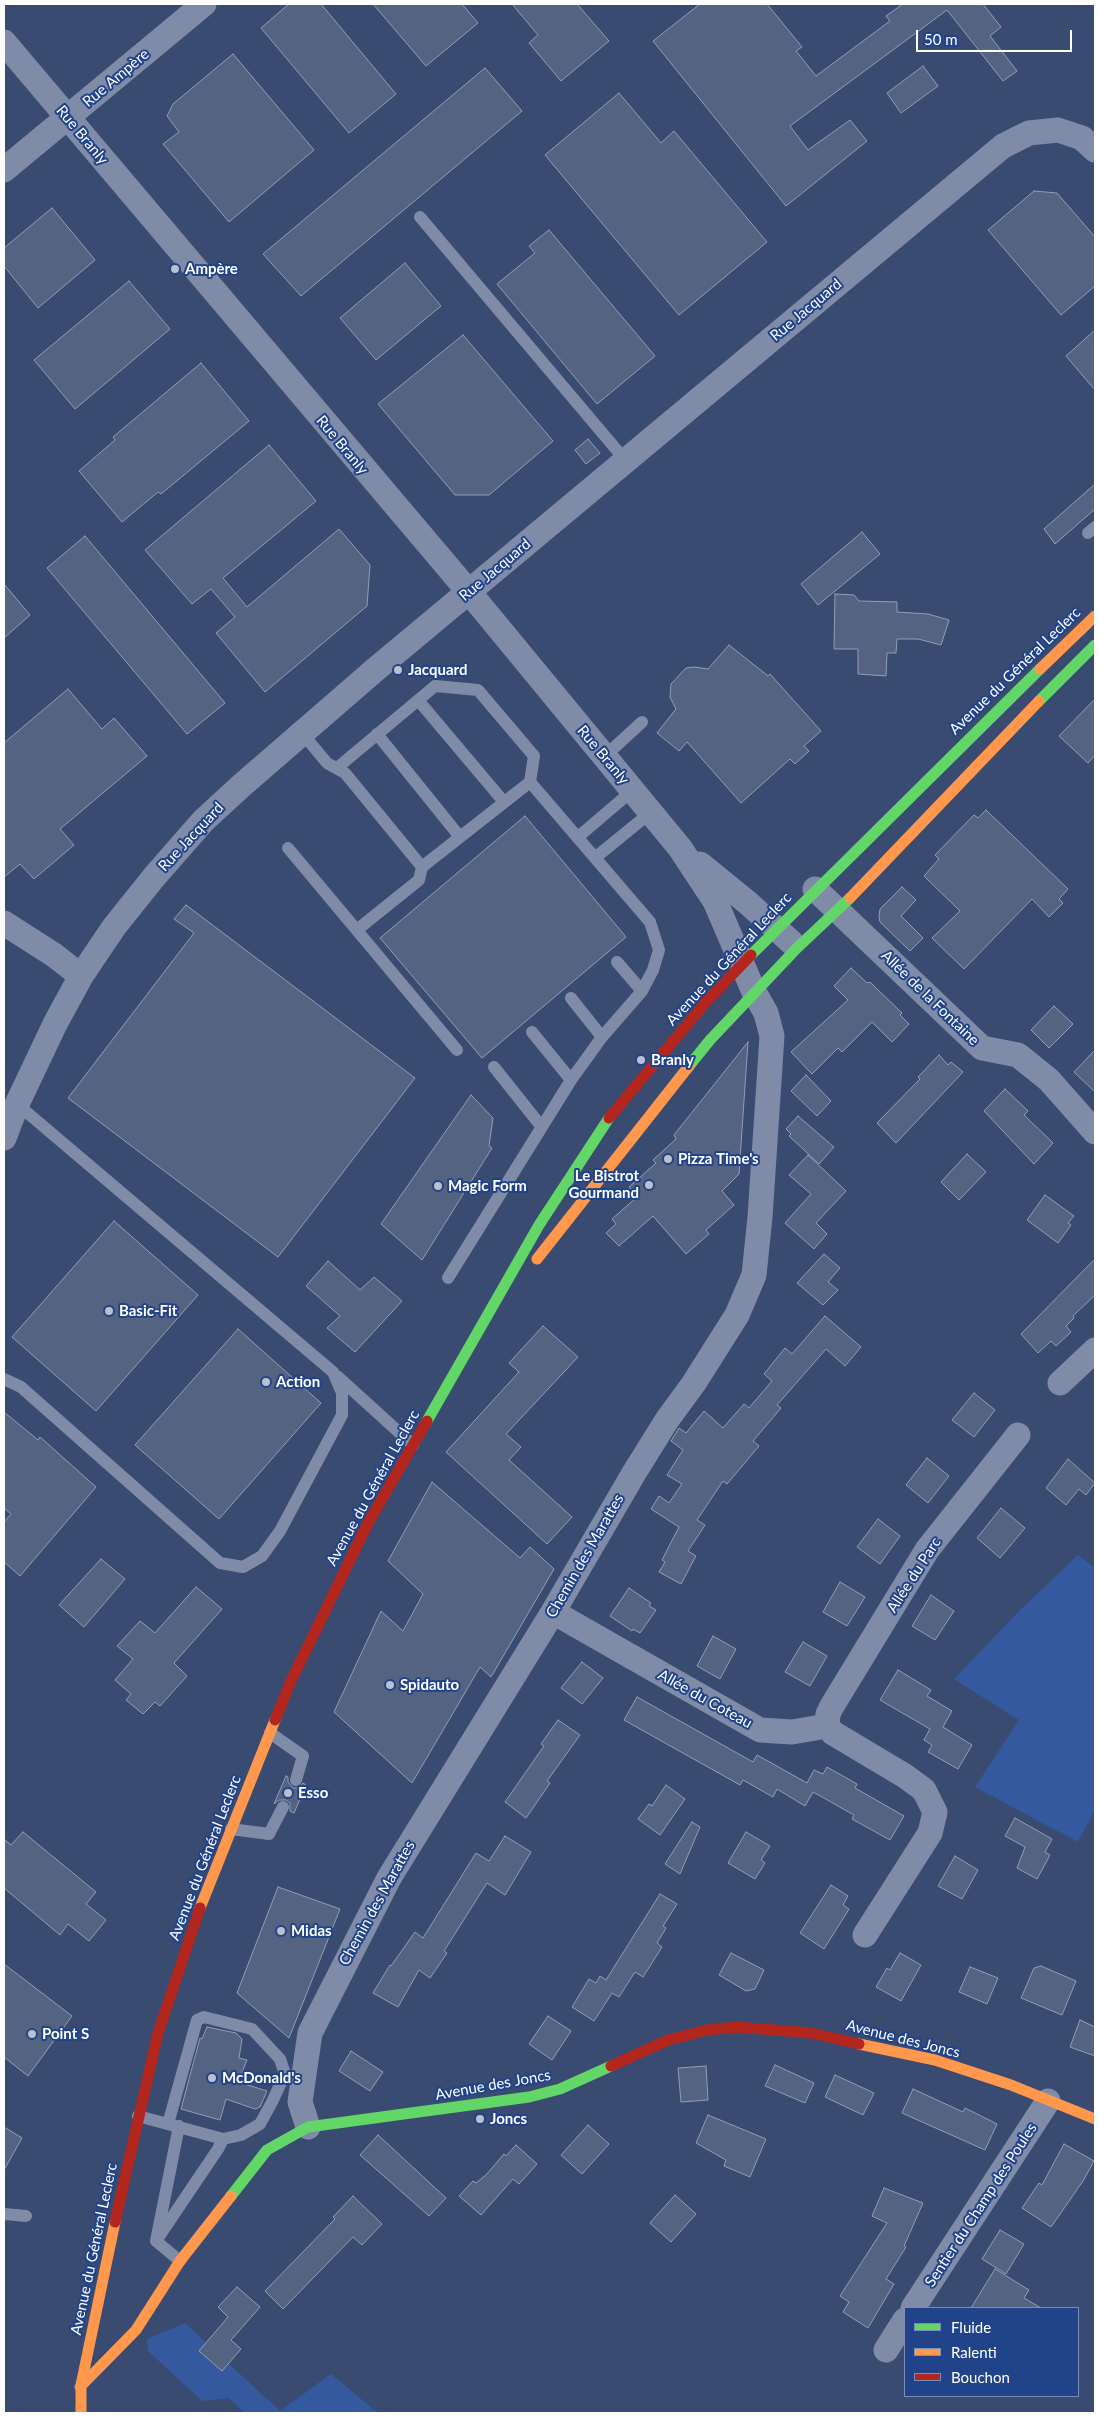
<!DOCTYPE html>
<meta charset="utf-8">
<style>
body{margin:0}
#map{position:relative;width:1099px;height:2417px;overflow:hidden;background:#394b71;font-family:Lato,sans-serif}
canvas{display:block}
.frame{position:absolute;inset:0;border:5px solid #fff;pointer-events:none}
.legend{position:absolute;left:904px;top:2307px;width:175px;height:90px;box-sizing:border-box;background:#214389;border:1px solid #7a8eb8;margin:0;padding:6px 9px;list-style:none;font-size:15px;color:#fff}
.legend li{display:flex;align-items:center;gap:10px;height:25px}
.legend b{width:25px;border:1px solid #7a8eb8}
.scale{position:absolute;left:916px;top:30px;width:156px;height:22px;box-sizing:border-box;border:2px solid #fff;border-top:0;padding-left:6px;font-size:15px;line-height:18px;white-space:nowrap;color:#fff;-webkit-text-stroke:4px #214389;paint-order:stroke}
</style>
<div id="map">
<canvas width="1099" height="2417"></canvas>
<div class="frame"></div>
<ul class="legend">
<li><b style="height:6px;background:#63d668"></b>Fluide</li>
<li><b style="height:6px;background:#ff974d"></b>Ralenti</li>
<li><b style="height:6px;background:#b3261e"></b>Bouchon</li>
</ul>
<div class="scale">50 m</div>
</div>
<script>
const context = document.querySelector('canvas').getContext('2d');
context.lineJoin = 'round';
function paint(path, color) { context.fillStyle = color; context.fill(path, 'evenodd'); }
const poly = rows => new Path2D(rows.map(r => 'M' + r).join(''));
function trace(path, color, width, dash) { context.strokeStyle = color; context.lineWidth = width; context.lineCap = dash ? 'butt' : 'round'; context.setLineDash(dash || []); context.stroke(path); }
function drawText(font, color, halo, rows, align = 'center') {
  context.font = font + ' Lato,sans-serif'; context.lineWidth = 4; context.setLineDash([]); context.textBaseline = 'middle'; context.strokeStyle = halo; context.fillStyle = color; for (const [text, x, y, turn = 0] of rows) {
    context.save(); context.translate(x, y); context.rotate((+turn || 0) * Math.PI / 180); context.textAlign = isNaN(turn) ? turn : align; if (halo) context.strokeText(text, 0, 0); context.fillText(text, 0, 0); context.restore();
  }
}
paint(poly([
 [1078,1555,1095,1568,1095,1810,1078,1842,975,1787,1019,1720,954,1679,1021,1609],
 [185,2323,280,2411,331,2374,378,2413,245,2413,229,2398,202,2401,148,2351,147,2339]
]), '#35599f');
const building = poly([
 [289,4,321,4,396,94,349,133,261,28,289,4],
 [373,4,462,4,478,23,426,66,373,4],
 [512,4,577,4,609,41,561,81,529,43,538,35,512,4],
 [700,4,767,4,802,47,796,51,816,76,890,21,886,16,903,4,983,4,1001,27,990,36,1017,71,1003,81,947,10,790,126,808,150,850,120,867,141,786,206,653,41,700,4],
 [233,54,314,150,229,222,163,144,179,132,167,116,173,104,233,54],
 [923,66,938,86,901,113,887,93,923,66],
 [485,68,522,111,301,296,263,254,485,68],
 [619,93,661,143,674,131,767,242,679,315,545,155,619,93],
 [1034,191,1057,193,1095,237,1095,286,1061,315,988,230,1034,191],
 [52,208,95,260,38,308,4,266,4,248,52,208],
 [549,230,655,356,597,404,497,284,535,253,529,246,549,230],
 [405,263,441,306,376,360,340,318,405,263],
 [129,281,170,329,75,409,34,360,129,281],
 [1095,330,1095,390,1066,356,1095,330],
 [463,335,553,441,489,495,455,495,378,404,463,335],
 [201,363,249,421,161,494,158,492,122,522,79,471,115,440,113,437,201,363],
 [588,439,600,453,586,464,575,450,588,439],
 [269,445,316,501,223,578,247,607,339,529,370,565,367,606,265,692,216,633,235,617,211,589,192,604,145,550,269,445],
 [1095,484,1095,509,1055,544,1044,529,1095,484],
 [862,532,880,554,818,605,801,584,862,532],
 [85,536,225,703,187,734,47,568,85,536],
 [4,584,30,615,4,638,4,584],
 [835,594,854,595,859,601,897,602,897,612,928,614,949,620,941,645,918,639,897,639,896,653,887,653,886,676,858,674,858,649,834,649,835,594],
 [729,645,768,676,770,674,821,731,804,746,809,751,795,764,790,759,741,803,687,742,679,751,657,733,676,709,670,697,671,684,686,668,695,667,708,669,729,645],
 [68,689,102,729,114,718,147,756,60,829,74,845,34,879,20,864,4,877,4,743,68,689],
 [1095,699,1095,755,1088,763,1059,736,1095,699],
 [986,810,1068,889,1059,899,1063,903,1049,917,1032,899,964,969,932,938,960,911,924,876,939,859,935,855,974,815,978,818,986,810],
 [525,816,626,937,482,1058,380,938,525,816],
 [902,887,916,900,901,916,923,938,910,951,880,922,879,917,880,909,902,887],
 [186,905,415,1078,278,1257,68,1098,194,933,174,919,186,905],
 [851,968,867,983,870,982,876,988,902,1013,900,1015,909,1024,892,1042,872,1022,842,1052,838,1048,812,1074,791,1052,848,1000,834,986,851,968],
 [1054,1006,1073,1024,1049,1048,1031,1030,1054,1006],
 [748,1042,739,1174,722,1191,734,1205,706,1230,709,1234,686,1254,653,1216,619,1246,606,1233,616,1224,612,1219,637,1197,629,1187,656,1163,653,1160,676,1139,674,1135,748,1042],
 [1095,1050,1095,1092,1074,1072,1095,1050],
 [939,1055,948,1065,951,1062,963,1072,896,1143,877,1123,920,1079,918,1077,939,1055],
 [806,1075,831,1101,817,1116,791,1091,806,1075],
 [1005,1089,1028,1111,1024,1115,1053,1143,1034,1164,984,1111,1005,1089],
 [471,1095,493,1118,489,1146,492,1148,422,1260,381,1224,471,1095],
 [798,1116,834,1147,819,1164,789,1136,791,1134,786,1129,798,1116],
 [967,1154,986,1172,959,1200,941,1182,967,1154],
 [808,1155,846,1191,816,1223,827,1234,814,1249,785,1223,811,1194,789,1175,808,1155],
 [1045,1195,1074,1216,1068,1223,1071,1225,1058,1243,1027,1220,1045,1195],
 [114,1221,198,1295,96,1411,12,1337,114,1221],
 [824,1254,840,1268,828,1282,838,1290,823,1305,797,1283,824,1254],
 [1095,1259,1095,1295,1073,1316,1074,1318,1066,1326,1071,1332,1056,1346,1051,1341,1038,1353,1021,1334,1095,1259],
 [328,1261,360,1290,374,1277,402,1301,355,1352,327,1328,340,1316,306,1286,328,1261],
 [825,1316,861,1347,845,1366,826,1349,777,1405,781,1408,753,1441,759,1446,727,1484,723,1481,697,1520,705,1525,688,1551,696,1556,681,1584,659,1572,665,1562,662,1560,679,1527,651,1509,659,1496,669,1503,682,1484,667,1475,683,1450,671,1441,679,1428,686,1433,704,1411,723,1428,744,1404,749,1408,772,1381,764,1374,785,1348,792,1354,825,1316],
 [543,1326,578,1357,506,1434,521,1447,509,1460,572,1517,547,1544,446,1452,519,1372,509,1363,543,1326],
 [238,1329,321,1403,219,1519,135,1445,238,1329],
 [974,1393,995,1410,974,1437,952,1420,974,1393],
 [4,1412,38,1440,40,1437,96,1487,20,1576,4,1562,4,1522,11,1514,4,1508,4,1412],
 [927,1458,949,1476,928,1503,906,1485,927,1458],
 [1068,1459,1095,1483,1086,1495,1079,1489,1066,1505,1046,1488,1068,1459],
 [432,1482,520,1558,530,1547,554,1569,491,1677,480,1667,412,1783,334,1712,381,1611,403,1631,423,1594,388,1561,432,1482],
 [1001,1508,1025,1528,1000,1558,977,1538,1001,1508],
 [878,1519,900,1536,880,1564,857,1547,878,1519],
 [101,1559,125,1579,84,1627,59,1605,101,1559],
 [840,1582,865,1597,847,1626,823,1612,840,1582],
 [196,1587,222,1609,174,1663,187,1676,160,1706,155,1702,143,1714,126,1700,131,1694,115,1680,133,1659,117,1646,140,1621,155,1633,196,1587],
 [629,1588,651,1603,649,1606,656,1610,640,1633,633,1629,632,1631,610,1616,629,1588],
 [931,1595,954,1611,935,1640,912,1626,931,1595],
 [713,1636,736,1649,720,1679,697,1666,713,1636],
 [803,1642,827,1656,810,1686,785,1672,803,1642],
 [582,1662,603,1678,582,1704,561,1688,582,1662],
 [898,1670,931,1690,927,1696,952,1711,943,1727,972,1745,958,1769,928,1752,932,1745,924,1740,930,1729,880,1700,898,1670],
 [637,1697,753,1762,757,1755,807,1783,814,1770,823,1774,827,1767,857,1784,855,1788,904,1816,890,1840,852,1819,854,1815,813,1792,805,1806,777,1789,773,1797,743,1780,740,1785,624,1720,637,1697],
 [558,1720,580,1735,547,1781,550,1783,526,1818,505,1802,544,1746,541,1744,558,1720],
 [286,1776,288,1777,288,1782,293,1788,298,1788,303,1783,306,1785,294,1813,290,1811,290,1803,286,1800,279,1800,274,1804,286,1776],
 [666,1785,685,1799,660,1835,638,1819,649,1804,652,1806,666,1785],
 [1015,1818,1052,1839,1045,1852,1050,1855,1037,1879,1017,1868,1025,1847,1005,1836,1015,1818],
 [692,1822,700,1827,680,1874,665,1864,692,1822],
 [23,1832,96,1892,86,1904,106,1920,89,1941,68,1924,60,1935,4,1888,4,1839,11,1845,23,1832],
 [746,1832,770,1846,761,1860,765,1863,755,1879,728,1863,746,1832],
 [505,1836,531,1852,505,1895,487,1883,444,1951,447,1953,430,1978,419,1970,398,2007,373,1993,390,1965,391,1966,415,1932,423,1938,476,1853,489,1861,505,1836],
 [955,1856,978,1870,962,1899,938,1886,955,1856],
 [831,1885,848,1896,843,1905,849,1909,824,1949,800,1933,831,1885],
 [278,1887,340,1909,289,2038,237,1993,278,1887],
 [660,1894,677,1904,663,1926,666,1928,657,1943,662,1947,643,1977,635,1972,619,1997,612,1993,594,2021,572,2007,589,1979,596,1983,600,1976,606,1980,660,1894],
 [731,1953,764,1970,755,1989,746,1991,719,1975,731,1953],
 [900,1953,921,1965,901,2001,876,1987,887,1968,890,1970,900,1953],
 [4,1964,72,2016,28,2076,4,2057,4,1964],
 [1041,1966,1076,1981,1062,2015,1021,1998,1034,1968,1041,1966],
 [970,1967,998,1978,987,2004,959,1992,970,1967],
 [548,2016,571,2031,552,2060,529,2044,548,2016],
 [1080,2020,1095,2027,1095,2056,1070,2047,1080,2020],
 [207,2027,236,2033,242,2039,239,2058,247,2060,238,2082,267,2091,260,2107,255,2109,226,2099,220,2120,181,2109,200,2038,202,2039,207,2027],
 [351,2051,383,2072,370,2091,339,2071,351,2051],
 [775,2065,814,2083,805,2103,765,2086,775,2065],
 [706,2066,708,2100,681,2102,678,2068,706,2066],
 [835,2075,874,2093,863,2115,825,2097,835,2075],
 [913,2089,963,2112,965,2108,997,2124,985,2150,902,2113,913,2089],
 [708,2115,766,2139,750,2177,724,2166,726,2160,696,2143,708,2115],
 [588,2125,609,2144,582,2174,561,2155,588,2125],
 [4,2127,22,2138,4,2170,4,2127],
 [378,2135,446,2198,429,2216,360,2155,378,2135],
 [1064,2144,1094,2161,1083,2181,1051,2227,1022,2208,1039,2183,1042,2185,1064,2144],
 [516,2145,537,2164,519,2184,513,2179,481,2215,459,2196,473,2181,476,2183,486,2175,504,2154,506,2156,516,2145],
 [884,2188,923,2203,904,2246,906,2247,886,2279,894,2284,868,2328,843,2312,849,2302,840,2296,887,2223,872,2216,884,2188],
 [675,2195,696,2214,671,2242,650,2223,675,2195],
 [353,2196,382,2224,362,2245,353,2237,283,2309,265,2291,335,2219,333,2217,353,2196],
 [1000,2230,1024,2244,1006,2274,982,2259,1000,2230],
 [995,2269,1029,2290,1024,2298,1041,2308,971,2308,995,2269],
 [237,2287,260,2307,231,2340,241,2349,222,2371,199,2351,228,2317,218,2307,237,2287]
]);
paint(building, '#546382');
trace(building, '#949eb4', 1);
trace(poly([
 [420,217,626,461],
 [1088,533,1095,527],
 [418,700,504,802],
 [302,733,327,763,345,773,422,867,419,880,358,929],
 [377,734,460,837],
 [604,757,642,722],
 [337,768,435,686,478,690,534,756,530,782],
 [578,837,632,791],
 [288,848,457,1050],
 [596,857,650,813],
 [422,867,530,782,650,922,659,950,653,970,642,991,602,1037,571,1080,448,1278],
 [617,962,642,991],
 [571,998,602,1037],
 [532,1032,571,1080],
 [494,1067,541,1126],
 [337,1376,413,1445],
 [4,1379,21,1387,220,1563,243,1567,262,1556,280,1531,342,1415,342,1393,333,1372,17,1104],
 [270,1733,303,1756,296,1780],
 [231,1829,269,1834,283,1807],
 [138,2116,223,2139,241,2135,260,2124,272,2102,285,2074,280,2059,252,2029,204,2017,197,2020,168,2124],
 [179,2126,156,2241,218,2149,223,2139],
 [4,2214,26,2216],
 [156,2241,180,2261]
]), '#808ca7', 12);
trace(poly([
 [4,42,469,592,680,848,715,901,754,992,766,1013,772,1036,760,1217,754,1275,737,1315,694,1383,667,1420,634,1473,553,1612,389,1878,310,2033,300,2102,308,2127],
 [4,170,204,4],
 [700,864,748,903,791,942],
 [815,889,982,1048,1018,1055,1049,1080,1095,1132],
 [4,923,54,955,81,976],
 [4,1138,17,1104,55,1024,81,976,114,927,154,877,203,821,241,786,376,669,1003,146,1029,133,1058,130,1082,138,1095,150],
 [1060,1383,1095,1350],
 [553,1612,760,1730,792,1732,827,1726],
 [827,1726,828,1714,832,1706,927,1550,1018,1435],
 [827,1726,833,1733,905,1776,924,1790,935,1812,930,1833,865,1935],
 [913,2308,1048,2101],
 [886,2350,905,2320]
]), '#808ca7', 25);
trace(poly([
 [1039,701,1095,645],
 [751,955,1040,669],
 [689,1066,710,1040,797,948,850,898],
 [427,1421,539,1225,609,1118],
 [231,2196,267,2150,308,2127,529,2097,560,2089,611,2066]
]), '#63d668', 11);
trace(poly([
 [1040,669,1095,616],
 [850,898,1039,701],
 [537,1259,689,1066],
 [200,1908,275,1720],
 [859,2044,935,2060,1011,2085,1095,2119],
 [80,2387,136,2330,180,2261,231,2196],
 [81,2413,81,2385,115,2222]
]), '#ff974d', 11);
trace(poly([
 [609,1118,706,1002,751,955],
 [275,1720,291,1681,368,1523,427,1421],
 [611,2066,668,2040,707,2030,737,2027,811,2033,859,2044],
 [115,2222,158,2033,200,1908]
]), '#b3261e', 11);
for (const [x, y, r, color] of [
 [175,269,5,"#bac0cd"],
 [398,670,5,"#bac0cd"],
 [641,1060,5,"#bac0cd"],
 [668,1159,5,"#bac0cd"],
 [649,1185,5,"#bac0cd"],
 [438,1186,5,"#bac0cd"],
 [109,1311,5,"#bac0cd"],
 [266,1382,5,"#bac0cd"],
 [390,1685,5,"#bac0cd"],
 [288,1793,5,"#bac0cd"],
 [281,1931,5,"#bac0cd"],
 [32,2034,5,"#bac0cd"],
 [212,2078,5,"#bac0cd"],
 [480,2119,5,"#bac0cd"]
]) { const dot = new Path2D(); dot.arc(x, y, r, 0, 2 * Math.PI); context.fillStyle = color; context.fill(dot); trace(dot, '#214389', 2); }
drawText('15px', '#fff', '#214389', [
 ["Rue Ampère",116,78,-40],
 ["Rue Branly",82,135,50],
 ["Rue Jacquard",806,310,-40],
 ["Rue Branly",342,445,50],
 ["Rue Jacquard",495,570,-40],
 ["Avenue du Général Leclerc",1015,671,-44],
 ["Rue Branly",603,755,50],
 ["Rue Jacquard",191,837,-47],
 ["Avenue du Général Leclerc",729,959,-47],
 ["Allée de la Fontaine",930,998,44],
 ["Avenue du Général Leclerc",373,1488,-61],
 ["Chemin des Marattes",585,1556,-60],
 ["Allée du Parc",914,1575,-57],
 ["Allée du Coteau",705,1699,29],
 ["Avenue du Général Leclerc",205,1858,-69],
 ["Chemin des Marattes",377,1903,-61],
 ["Avenue des Joncs",903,2039,14],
 ["Avenue des Joncs",493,2085,-10],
 ["Sentier du Champ des Poules",981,2205,-57],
 ["Avenue du Général Leclerc",94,2249,-78]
]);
drawText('bold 15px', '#fff', '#214389', [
 ["Ampère",185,269],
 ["Jacquard",408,670],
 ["Branly",651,1060],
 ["Pizza Time's",678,1159],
 ["Le Bistrot",639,1176,"right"],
 ["Gourmand",639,1193,"right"],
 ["Magic Form",448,1186],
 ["Basic-Fit",119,1311],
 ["Action",276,1382],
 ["Spidauto",400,1685],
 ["Esso",298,1793],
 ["Midas",291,1931],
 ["Point S",42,2034],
 ["McDonald's",222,2078],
 ["Joncs",490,2119]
], 'left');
</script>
